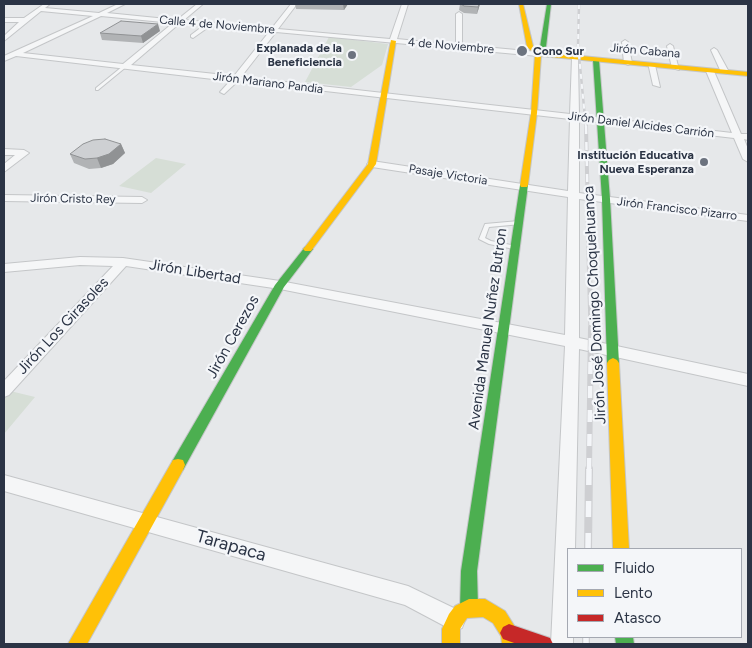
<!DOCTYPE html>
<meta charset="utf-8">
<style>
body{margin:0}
#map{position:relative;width:752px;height:648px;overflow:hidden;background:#e6e8ea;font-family:Figtree,sans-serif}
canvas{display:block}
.frame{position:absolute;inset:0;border:5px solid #2b3445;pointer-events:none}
.legend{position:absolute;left:567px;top:548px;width:175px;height:90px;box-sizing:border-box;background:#f4f6f9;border:1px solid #a4a8b1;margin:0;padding:6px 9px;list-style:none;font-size:15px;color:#2b3445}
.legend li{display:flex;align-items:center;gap:10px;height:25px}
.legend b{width:25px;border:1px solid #a4a8b1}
</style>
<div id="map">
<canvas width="752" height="648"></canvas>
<div class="frame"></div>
<ul class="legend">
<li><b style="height:6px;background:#4caf50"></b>Fluido</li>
<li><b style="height:6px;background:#ffc107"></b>Lento</li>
<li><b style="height:6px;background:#c62828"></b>Atasco</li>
</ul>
</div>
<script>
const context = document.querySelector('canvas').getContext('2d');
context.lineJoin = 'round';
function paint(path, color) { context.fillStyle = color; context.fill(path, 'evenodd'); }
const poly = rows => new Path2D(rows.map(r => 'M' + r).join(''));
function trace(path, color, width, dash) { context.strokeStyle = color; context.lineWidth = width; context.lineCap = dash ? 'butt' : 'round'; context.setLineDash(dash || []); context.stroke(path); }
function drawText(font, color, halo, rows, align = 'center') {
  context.font = font + ' Figtree,sans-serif'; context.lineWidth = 4.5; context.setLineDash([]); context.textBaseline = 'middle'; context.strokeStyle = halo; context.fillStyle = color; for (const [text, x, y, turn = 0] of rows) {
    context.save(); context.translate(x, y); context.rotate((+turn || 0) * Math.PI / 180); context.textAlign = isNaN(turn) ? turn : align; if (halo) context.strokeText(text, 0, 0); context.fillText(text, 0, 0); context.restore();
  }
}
paint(poly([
 [329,37,388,44,382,65,351,87,305,82],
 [156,158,186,164,151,193,119,186],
 [6,390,35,397,4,434,4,393]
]), '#d6ded6');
const lane = poly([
 [123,66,126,67,98,90,96,90,96,88,123,66],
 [519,221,521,222,521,224,489,227,485,238,491,241,516,246,517,247,516,248,514,249,489,244,479,239,485,224,519,221]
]);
const street = poly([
 [44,4,50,4,45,8,99,13,118,4,125,4,107,13,177,20,197,4,203,4,184,20,272,28,291,4,297,4,278,29,390,39,402,4,408,4,397,39,456,45,456,14,459,12,462,14,462,45,538,52,541,54,538,56,276,32,241,77,570,114,572,58,575,56,578,58,579,115,732,133,706,71,713,69,741,134,748,134,748,140,744,139,748,149,748,162,743,159,734,138,579,120,579,193,748,215,748,221,579,199,579,338,748,374,748,386,579,349,575,549,568,549,568,637,573,637,573,644,551,644,565,346,280,289,126,266,9,395,4,397,4,381,113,266,80,265,4,272,4,264,80,257,123,258,280,281,565,335,568,197,372,167,367,164,372,161,568,191,570,119,238,81,224,94,220,92,230,81,16,56,4,61,4,56,93,16,41,11,4,41,4,36,19,22,4,22,4,18,24,18,44,4],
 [101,16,173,23,123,64,23,53,101,16],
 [180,23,203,26,191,35,191,37,193,38,210,26,269,32,234,76,131,65,180,23],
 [625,40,628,42,632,63,628,65,624,63,622,42,625,40],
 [670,44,673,46,679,70,672,68,667,46,670,44],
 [714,48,717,50,729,72,728,74,721,72,711,50,714,48],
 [648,63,655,65,660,87,653,85,648,63],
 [4,149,24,150,29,153,4,172,4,164,15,155,4,155,4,149],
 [4,195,142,197,147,200,142,203,4,201,4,195],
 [4,475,408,586,462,612,465,620,462,628,454,631,405,605,4,491,4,475]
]);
const fast = poly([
 [547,4,551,4,546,47,538,56,535,54,540,47,547,4],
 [596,58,599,60,610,199,619,363,617,366,613,368,609,366,607,363,602,199,593,60,596,58],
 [524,182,528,185,477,571,478,608,475,614,469,617,463,614,460,608,461,571,520,185,524,182],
 [308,246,313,249,284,287,183,470,178,471,173,470,171,465,173,460,275,285,305,247,308,246],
 [615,637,633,637,634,644,616,644,615,637]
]);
const slow = poly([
 [519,4,523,4,533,46,540,52,748,72,748,76,541,56,537,113,528,185,527,187,521,187,520,185,531,113,535,54,527,47,519,4],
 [391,40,396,41,376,164,311,251,305,251,303,249,305,247,368,164,391,40],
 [613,358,617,360,619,363,629,549,613,549,607,363,609,360,613,358],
 [178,459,183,460,185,465,183,470,87,644,68,644,173,460,178,459],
 [469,599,485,599,505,611,515,627,520,644,502,644,501,636,493,623,483,617,467,618,460,629,460,644,442,644,442,629,449,614,455,606,469,599]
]);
const jam = poly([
 [509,624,550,638,553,644,517,644,503,639,500,633,503,627,509,624]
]);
trace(lane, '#c4c6c8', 2);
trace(street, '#c4c6c8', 2);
trace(fast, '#c4c6c8', 2);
trace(slow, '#c4c6c8', 2);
trace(jam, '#c4c6c8', 2);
paint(lane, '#f5f6f7');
paint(street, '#f5f6f7');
paint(fast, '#4caf50');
paint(slow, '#ffc107');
paint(jam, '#c62828');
const railFar4 = poly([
 [579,4,578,45,586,128]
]);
const railFar3 = poly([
 [586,126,588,217]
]);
const railFar2 = poly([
 [588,215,591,329]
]);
const railFar1 = poly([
 [589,470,591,328]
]);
const rail = poly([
 [588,549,589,469],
 [586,637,586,644]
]);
trace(railFar4, '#cecfd2', 2.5);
trace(railFar3, '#cecfd2', 4);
trace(railFar2, '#cecfd2', 5);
trace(railFar1, '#cecfd2', 6);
trace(rail, '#cecfd2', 8);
trace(railFar4, '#f4f6f9', 2, [5]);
trace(railFar3, '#f4f6f9', 2.5, [8]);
trace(railFar2, '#f4f6f9', 3, [10]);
trace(railFar1, '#f4f6f9', 4.5, [12]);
trace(rail, '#f4f6f9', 5.5, [16]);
paint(poly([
 [295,4,348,4,344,10,296,9],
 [460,4,480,4,477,14,464,13,459,10],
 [160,31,143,43,102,40,100,33],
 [121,144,125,153,113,164,101,168,89,169,74,163,70,154]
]), '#b1b3b5');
paint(poly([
 [343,4,348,4,344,10],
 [479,4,480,4,477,14,478,7],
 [158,24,160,31,143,43,141,36],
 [121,144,125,153,113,164,101,168,97,158]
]), '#909294');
const building = poly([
 [461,4,479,4,478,7,464,6,461,4],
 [121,21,158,24,141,36,100,33,121,21],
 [105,139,121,144,109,154,97,158,85,159,70,154,83,144,93,140,105,139]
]);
paint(building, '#ced0d3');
trace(building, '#909294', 1);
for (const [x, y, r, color] of [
 [522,51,6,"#6c737f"],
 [352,55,5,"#6c737f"],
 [704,162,5,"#6c737f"]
]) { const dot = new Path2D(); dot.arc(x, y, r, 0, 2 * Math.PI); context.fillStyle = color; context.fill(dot); trace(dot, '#f4f6f9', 2); }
drawText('12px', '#2b3445', '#f4f6f9', [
 ["Calle 4 de Noviembre",217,25,5],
 ["4 de Noviembre",451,46,5],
 ["Jirón Cabana",645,51,5],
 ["Jirón Mariano Pandia",268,83,7],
 ["Jirón Daniel Alcides Carrión",641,125,7],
 ["Pasaje Victoria",448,175,9],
 ["Jirón Cristo Rey",73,199,1],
 ["Jirón Francisco Pizarro",677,209,7]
]);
drawText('bold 12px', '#2b3445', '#f4f6f9', [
 ["Explanada de la",342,48],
 ["Beneficiencia",342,62],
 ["Cono Sur",533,51,"left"],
 ["Institución Educativa",694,155],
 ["Nueva Esperanza",694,169]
], 'right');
drawText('15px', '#2b3445', '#f4f6f9', [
 ["Jirón Libertad",195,272,9],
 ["Jirón José Domingo Choquehuanca",595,305,-93],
 ["Jirón Los Girasoles",63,326,-47],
 ["Avenida Manuel Nuñez Butron",488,329,-82],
 ["Jirón Cerezos",233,337,-61]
]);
drawText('18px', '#2b3445', '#f4f6f9', [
 ["Tarapaca",231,546,16]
]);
</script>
